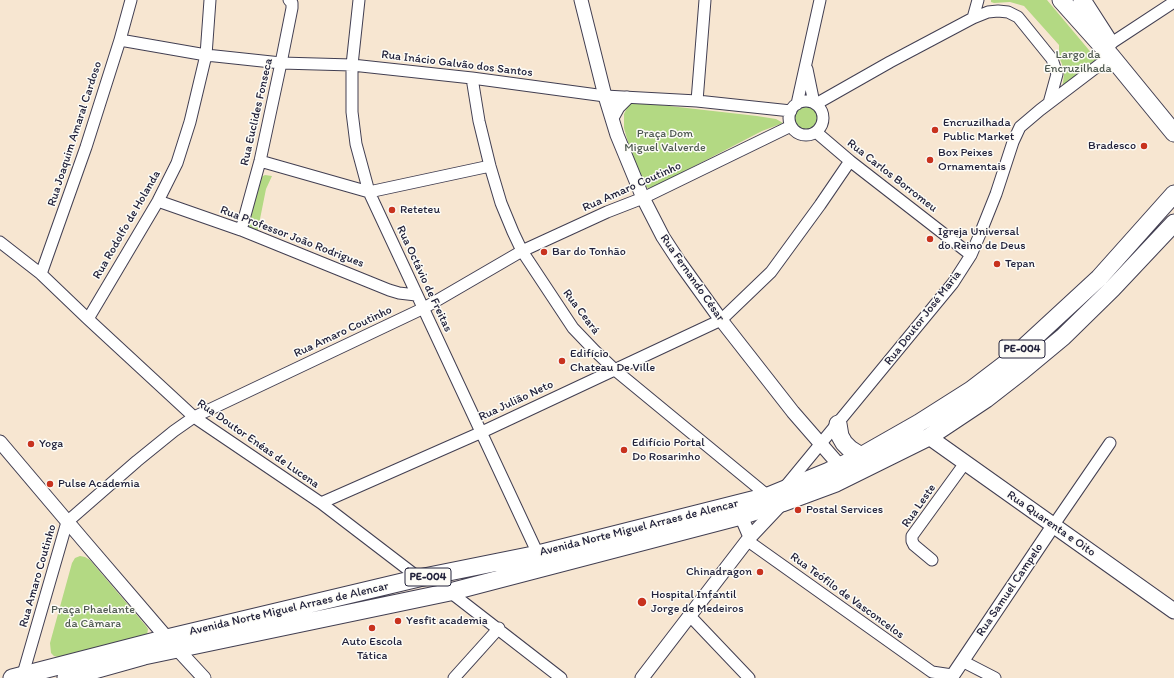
<!DOCTYPE html>
<meta charset="utf-8">
<style>
body{margin:0}
canvas{display:block;background:#f7e6d1}
</style>
<canvas width="1174" height="678"></canvas>
<script>
const context = document.querySelector('canvas').getContext('2d');
context.lineJoin = 'round';
function paint(path, color) { context.fillStyle = color; context.fill(path, 'evenodd'); }
const poly = rows => new Path2D(rows.map(r => 'M' + r).join(''));
function trace(path, color, width, dash) { context.strokeStyle = color; context.lineWidth = width; context.lineCap = dash ? 'butt' : 'round'; context.setLineDash(dash || []); context.stroke(path); }
function drawText(font, color, halo, rows, align = 'center') {
  context.font = font + ' Itim,sans-serif'; context.lineWidth = 3; context.setLineDash([]); context.textBaseline = 'middle'; context.strokeStyle = halo; context.fillStyle = color; for (const [text, x, y, turn = 0] of rows) {
    context.save(); context.translate(x, y); context.rotate((+turn || 0) * Math.PI / 180); context.textAlign = isNaN(turn) ? turn : align; if (halo) context.strokeText(text, 0, 0); context.fillText(text, 0, 0); context.restore();
  }
}
paint(poly([
 [991,0,1047,0,1099,62,1060,92,1063,83,1064,73,1062,64,1059,57,1059,45,1024,6,1010,2,994,3,991,2],
 '790 118a16 16 0 1 1 32 0a16 16 0 1 1-32 0Z',
 [634,102,757,116,776,119,783,123,762,131,654,187,648,188,644,185,631,153,624,128,624,114,628,106],
 [265,175,272,176,266,189,257,234,248,229,261,177],
 [80,556,85,557,90,560,146,626,148,629,147,635,62,658,54,656,51,653,50,643,72,563,75,558]
]), '#b3d983');
const minor = poly([
 [359,0,352,65,352,112,356,144,369,192,538,554],
 [973,18,978,0],
 [120,40,206,55,281,63,352,65,472,78,605,96,697,101,791,111],
 [1110,44,1174,2],
 [807,69,814,103],
 [472,78,479,121,490,166,501,203,513,232,522,251,573,328,595,351,615,370,768,496],
 [697,101,705,0],
 '789 118a17 17 0 1 1 34 0a17 17 0 1 1-34 0Z',
 [797,104,820,0],
 [816,104,890,62,973,18,988,12,998,11,1008,12,1018,17,1052,59,1057,74,1049,103],
 [816,132,850,161,971,255],
 [260,161,369,192,490,166],
 [158,201,241,230,389,290,399,293,416,295],
 [241,230,260,161,281,63,292,8,292,3,289,0],
 [0,242,41,274,88,319,194,417,321,503,419,578],
 [41,274,86,147,120,40,131,0],
 [88,319,158,201,177,163,190,122,206,55,210,0],
 [785,487,953,283,971,255,980,234,996,194,1013,142,1020,127,1040,110,1111,56],
 [321,503,482,432,721,320,771,272,820,205,850,161],
 [1053,526,1110,443],
 [748,541,932,672,952,675],
 [932,560,914,545,912,541,912,536,965,463],
 [450,592,561,678],
 [690,616,749,678],
 [962,661,995,678],
 [23,674,67,522,137,461,174,431,194,417,424,308,522,251,607,212,643,198,791,126],
 [454,678,499,628]
]);
const tertiary = poly([
 [581,0,605,96,617,135,643,198,663,237,680,263,721,320,793,412,840,466,844,473],
 [612,118,618,107,627,98],
 [0,442,83,540,167,638,204,678],
 [741,516,750,537],
 [642,678,750,537,782,503],
 [951,678,1053,526]
]);
const secondary = poly([
 [929,437,1174,611]
]);
const primary = poly([
 [1061,0,1111,56,1174,133],
 [1082,0,1109,42],
 [838,424,840,436,844,443,850,449,861,456],
 [12,678,167,638,419,578,538,554,768,496,829,471,861,456,919,423,971,390,1009,361,1099,278,1174,194],
 [66,678,144,656,450,592,741,516,782,503,836,483,929,437,986,399,1022,371,1063,337,1112,289,1174,223]
]);
trace(minor, '#423f52', 13);
trace(tertiary, '#423f52', 15);
trace(secondary, '#423f52', 17);
trace(primary, '#423f52', 19);
trace(minor, '#fff', 11);
trace(tertiary, '#fff', 13);
trace(secondary, '#fff', 15);
trace(primary, '#fff', 17);
for (const [x, y, r, color] of [
 [935,130,4,"#c8321e"],
 [1144,146,4,"#c8321e"],
 [930,160,4,"#c8321e"],
 [392,210,4,"#c8321e"],
 [930,239,4,"#c8321e"],
 [544,252,4,"#c8321e"],
 [997,264,4,"#c8321e"],
 [562,361,4,"#c8321e"],
 [31,444,4,"#c8321e"],
 [624,450,4,"#c8321e"],
 [50,484,4,"#c8321e"],
 [798,510,4,"#c8321e"],
 [760,572,4,"#c8321e"],
 [642,602,5,"#c8321e"],
 [398,621,4,"#c8321e"],
 [372,628,4,"#c8321e"]
]) { const dot = new Path2D(); dot.arc(x, y, r, 0, 2 * Math.PI); context.fillStyle = color; context.fill(dot); trace(dot, '#fdfcf7', 1.5); }
for (const [x, y, w] of [
 [1022,349,46],
 [428,577,46]
]) { const box = new Path2D(); box.roundRect(x - w / 2, y - 9, w, 18, 3); context.fillStyle = '#fdfcf7'; context.fill(box); trace(box, '#22223b', 1); }
drawText('bold 11px', '#22223b', null, [
 ["PE-004",1022,349],
 ["PE-004",428,577]
]);
drawText('12px', '#4e5951', '#fdfcf7', [
 ["Largo da",1078,55],
 ["Encruzilhada",1078,69],
 ["Praça Dom",665,134],
 ["Miguel Valverde",665,148],
 ["Praça Phaelante",93,610],
 ["da Câmara",93,624]
]);
drawText('12px', '#22223b', '#fdfcf7', [
 ["Rua Inácio Galvão dos Santos",457,64,7],
 ["Rua Euclides Fonseca",257,112,-77],
 ["Rua Joaquim Amaral Cardoso",75,134,-72],
 ["Rua Carlos Borromeu",892,176,38],
 ["Rua Amaro Coutinho",632,187,-24],
 ["Rua Rodolfo de Holanda",127,225,-60],
 ["Rua Professor João Rodrigues",292,237,21],
 ["Rua Fernando César",692,278,55],
 ["Rua Octávio de Freitas",424,279,65],
 ["Rua Ceará",581,312,53],
 ["Rua Doutor José Maria",923,318,-52],
 ["Rua Amaro Coutinho",343,332,-25],
 ["Rua Julião Neto",516,401,-25],
 ["Rua Doutor Enéas de Lucena",258,444,35],
 ["Rua Leste",919,506,-55],
 ["Rua Quarenta e Oito",1051,524,35],
 ["Avenida Norte Miguel Arraes de Alencar",639,528,-14],
 ["Rua Amaro Coutinho",38,576,-74],
 ["Rua Samuel Campelo",1010,590,-56],
 ["Rua Teófilo de Vasconcelos",847,596,36],
 ["Avenida Norte Miguel Arraes de Alencar",289,609,-13]
]);
drawText('12px', '#22223b', '#fdfcf7', [
 ["Encruzilhada",943,123],
 ["Public Market",943,137],
 ["Bradesco",1136,146,"right"],
 ["Box Peixes",938,153],
 ["Ornamentais",938,167],
 ["Reteteu",400,210],
 ["Igreja Universal",938,232],
 ["do Reino de Deus",938,246],
 ["Bar do Tonhão",552,252],
 ["Tepan",1005,264],
 ["Edifício",570,354],
 ["Chateau De Ville",570,368],
 ["Edifício Portal",632,443],
 ["Do Rosarinho",632,457],
 ["Yoga",39,444],
 ["Pulse Academia",58,484],
 ["Postal Services",806,510],
 ["Chinadragon",752,572,"right"],
 ["Hospital Infantil",651,595],
 ["Jorge de Medeiros",651,609],
 ["Yesfit academia",406,621],
 ["Auto Escola",372,642,"center"],
 ["Tática",372,656,"center"]
], 'left');
</script>
